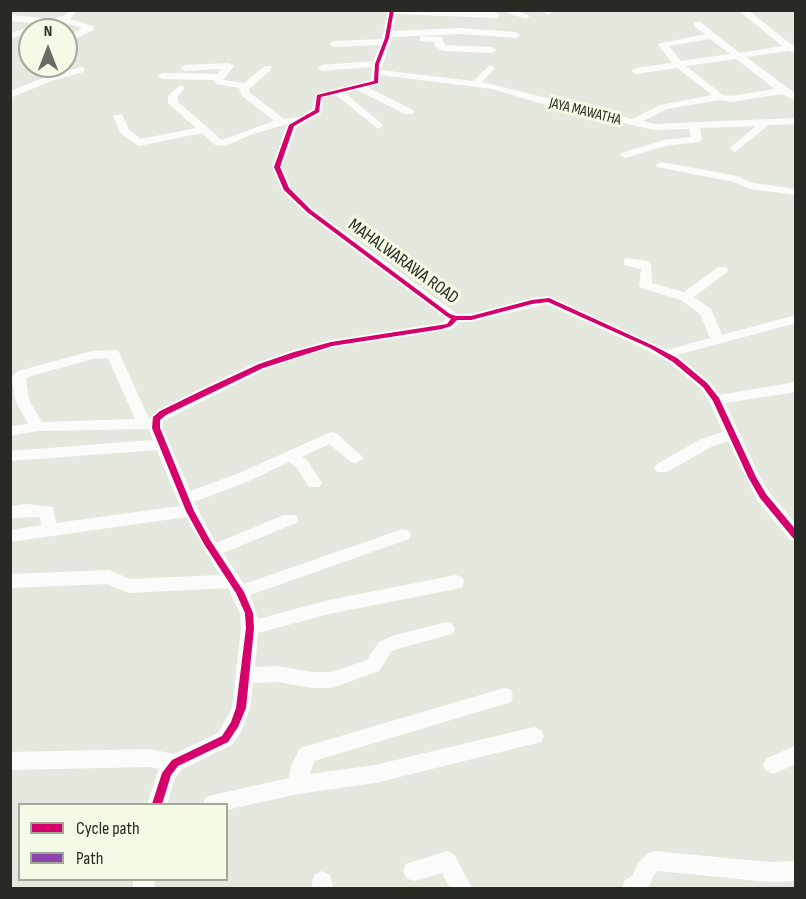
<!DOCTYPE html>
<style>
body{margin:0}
#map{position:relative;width:806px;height:899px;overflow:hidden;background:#e5e8de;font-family:"Sofia Sans Condensed",sans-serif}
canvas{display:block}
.frame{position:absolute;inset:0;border:12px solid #282b23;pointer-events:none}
.legend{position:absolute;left:18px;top:803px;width:210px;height:78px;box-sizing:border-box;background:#f3fbe6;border:2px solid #a2a898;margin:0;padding:8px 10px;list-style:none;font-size:18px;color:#282b23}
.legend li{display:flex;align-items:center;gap:12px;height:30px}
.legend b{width:30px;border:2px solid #a2a898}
.north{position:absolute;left:18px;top:18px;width:60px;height:60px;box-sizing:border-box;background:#f3fbe6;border:2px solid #a2a898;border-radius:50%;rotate:0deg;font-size:16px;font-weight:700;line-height:24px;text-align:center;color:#282b23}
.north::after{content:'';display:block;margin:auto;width:21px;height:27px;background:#6a6d64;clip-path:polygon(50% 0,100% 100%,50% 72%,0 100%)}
</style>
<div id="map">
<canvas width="806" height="899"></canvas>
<div class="frame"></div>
<ul class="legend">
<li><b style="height:8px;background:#d6006c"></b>Cycle path</li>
<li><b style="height:8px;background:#8e44ad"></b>Path</li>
</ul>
<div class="north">N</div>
</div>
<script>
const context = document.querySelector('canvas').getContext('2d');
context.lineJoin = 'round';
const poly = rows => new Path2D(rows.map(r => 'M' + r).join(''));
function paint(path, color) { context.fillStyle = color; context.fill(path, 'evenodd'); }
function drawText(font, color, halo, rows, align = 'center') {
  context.font = font + ' "Sofia Sans Condensed",sans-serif'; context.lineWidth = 6; context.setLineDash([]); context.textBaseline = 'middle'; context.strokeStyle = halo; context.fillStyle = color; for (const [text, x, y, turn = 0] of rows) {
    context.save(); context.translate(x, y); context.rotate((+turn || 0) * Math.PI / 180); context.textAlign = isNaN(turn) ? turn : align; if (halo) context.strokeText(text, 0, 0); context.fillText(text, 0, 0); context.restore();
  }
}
paint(poly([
 [69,10,78,10,70,19,93,26,93,30,73,40,70,39,70,35,82,28,62,22,55,25,10,21,10,15,54,19,65,15,69,10],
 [388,10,496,12,500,15,496,18,396,14,393,31,461,28,516,32,520,35,516,38,461,34,392,37,381,70,473,81,490,65,495,68,482,82,632,119,660,105,712,95,677,68,636,74,631,71,636,68,672,63,658,44,705,34,694,26,694,22,700,22,740,53,782,46,738,10,748,10,792,45,796,44,796,53,788,51,746,57,796,94,796,101,782,94,731,102,720,100,667,109,643,121,654,124,796,118,796,124,769,125,735,152,730,149,731,147,756,126,700,128,702,139,699,142,665,146,625,158,620,155,621,153,664,140,691,137,689,129,654,130,546,105,492,89,381,75,379,84,367,87,413,110,413,114,405,114,357,90,345,93,382,124,383,126,378,129,336,95,324,98,321,113,297,127,282,167,291,188,313,209,457,314,471,314,532,298,549,296,667,350,710,338,700,314,681,300,641,288,639,285,641,269,624,265,624,259,628,258,647,261,651,265,652,283,684,292,718,267,726,267,728,270,726,273,694,297,711,309,722,335,796,315,796,323,677,355,710,382,720,395,796,382,796,392,725,403,760,477,769,492,796,524,796,542,790,540,757,500,728,441,711,447,667,472,657,472,654,468,657,464,701,439,723,432,709,401,700,388,670,363,647,350,547,304,471,322,459,322,454,328,442,331,332,348,301,357,266,369,163,421,163,428,190,491,237,474,331,432,336,433,364,458,356,463,351,462,329,444,302,457,307,460,322,483,319,487,309,487,297,468,289,462,247,482,194,502,213,538,216,543,284,515,296,515,298,519,296,523,223,553,244,584,403,529,409,531,411,535,409,539,250,595,258,619,329,600,456,575,462,577,464,582,462,587,456,589,329,614,258,633,255,667,278,666,312,672,332,672,367,660,379,642,392,636,446,622,452,624,455,629,452,634,397,649,391,652,379,671,332,688,312,688,278,682,253,683,250,708,242,730,232,745,182,769,175,778,167,804,147,804,159,769,149,767,10,770,10,752,149,749,174,754,218,733,232,708,241,628,240,613,228,588,129,593,107,584,10,588,10,574,109,570,130,579,220,575,186,517,10,542,10,530,41,525,40,517,10,518,10,506,26,504,53,507,56,523,180,506,157,450,10,461,10,451,153,440,149,429,38,431,10,436,10,426,28,424,15,400,12,378,14,375,18,371,92,351,118,350,149,419,158,410,202,388,256,363,291,351,331,340,441,323,447,319,305,213,282,191,272,167,287,124,250,135,226,146,215,145,202,133,139,146,121,134,113,116,122,114,129,130,141,139,196,128,168,103,168,96,180,85,185,88,178,96,178,102,222,140,274,121,241,95,239,88,217,84,214,80,163,79,158,76,163,73,217,74,221,69,185,71,180,68,185,65,229,63,234,66,223,80,244,83,265,66,271,66,271,70,249,89,249,92,284,119,299,117,312,110,316,94,371,80,372,67,322,71,317,68,322,65,373,61,380,45,334,47,329,44,334,41,382,39,388,10],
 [710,39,730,54,681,61,669,46,710,39],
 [736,59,775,89,731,96,723,95,686,66,736,59],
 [108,358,135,419,42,422,29,400,26,379,28,377,92,359,108,358],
 [499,10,515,10,530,16,526,19,499,10],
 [538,10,551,10,552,12,548,15,538,10],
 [30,27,34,30,10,39,10,33,30,27],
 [423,36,441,37,445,45,492,47,497,50,492,53,443,51,435,47,434,42,420,41,420,37,423,36],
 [81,67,84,68,84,72,54,80,10,98,10,91,48,76,81,67],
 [661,162,737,176,753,183,796,189,796,195,750,189,734,182,657,167,656,165,661,162],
 [504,688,511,690,513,696,511,702,314,761,310,774,375,765,534,727,541,730,544,736,541,742,375,783,298,794,226,810,226,804,203,804,206,797,213,795,289,778,291,766,300,748,504,688],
 [796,745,796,764,773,774,766,771,763,765,766,759,796,745],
 [447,851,454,854,472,888,450,888,442,873,414,881,406,878,403,871,406,864,447,851],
 [654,851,769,862,796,861,796,881,769,882,658,871,653,877,648,888,622,888,625,880,632,876,638,863,647,854,654,851],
 [322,871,330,875,333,888,311,888,314,875,322,871],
 [133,880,154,880,155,888,133,888,133,880]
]), '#fbfcfa');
paint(poly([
 [390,10,394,10,389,38,379,64,378,83,321,97,319,112,294,126,280,167,289,188,311,210,450,314,456,316,471,316,532,300,549,298,654,346,677,358,707,383,719,398,756,477,766,494,796,530,796,539,793,538,760,498,748,477,713,401,703,387,673,362,650,348,548,302,532,304,471,320,457,320,451,326,442,329,332,346,263,368,166,415,160,420,160,428,194,511,210,540,244,592,253,613,254,628,246,708,238,727,228,742,178,766,171,775,162,804,152,804,162,773,172,760,222,736,231,722,236,708,246,628,245,613,236,593,204,544,186,511,152,428,153,417,160,411,205,389,259,364,294,352,331,342,441,325,447,324,451,319,446,316,307,212,284,190,274,167,289,125,315,110,317,95,374,81,375,64,385,38,390,10]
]), '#d6006c');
drawText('15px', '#282b23', '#f3fbe6', [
 ["JAYA MAWATHA",585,112,14]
]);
drawText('18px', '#282b23', '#f3fbe6', [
 ["MAHALWARAWA ROAD",403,262,36]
]);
</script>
